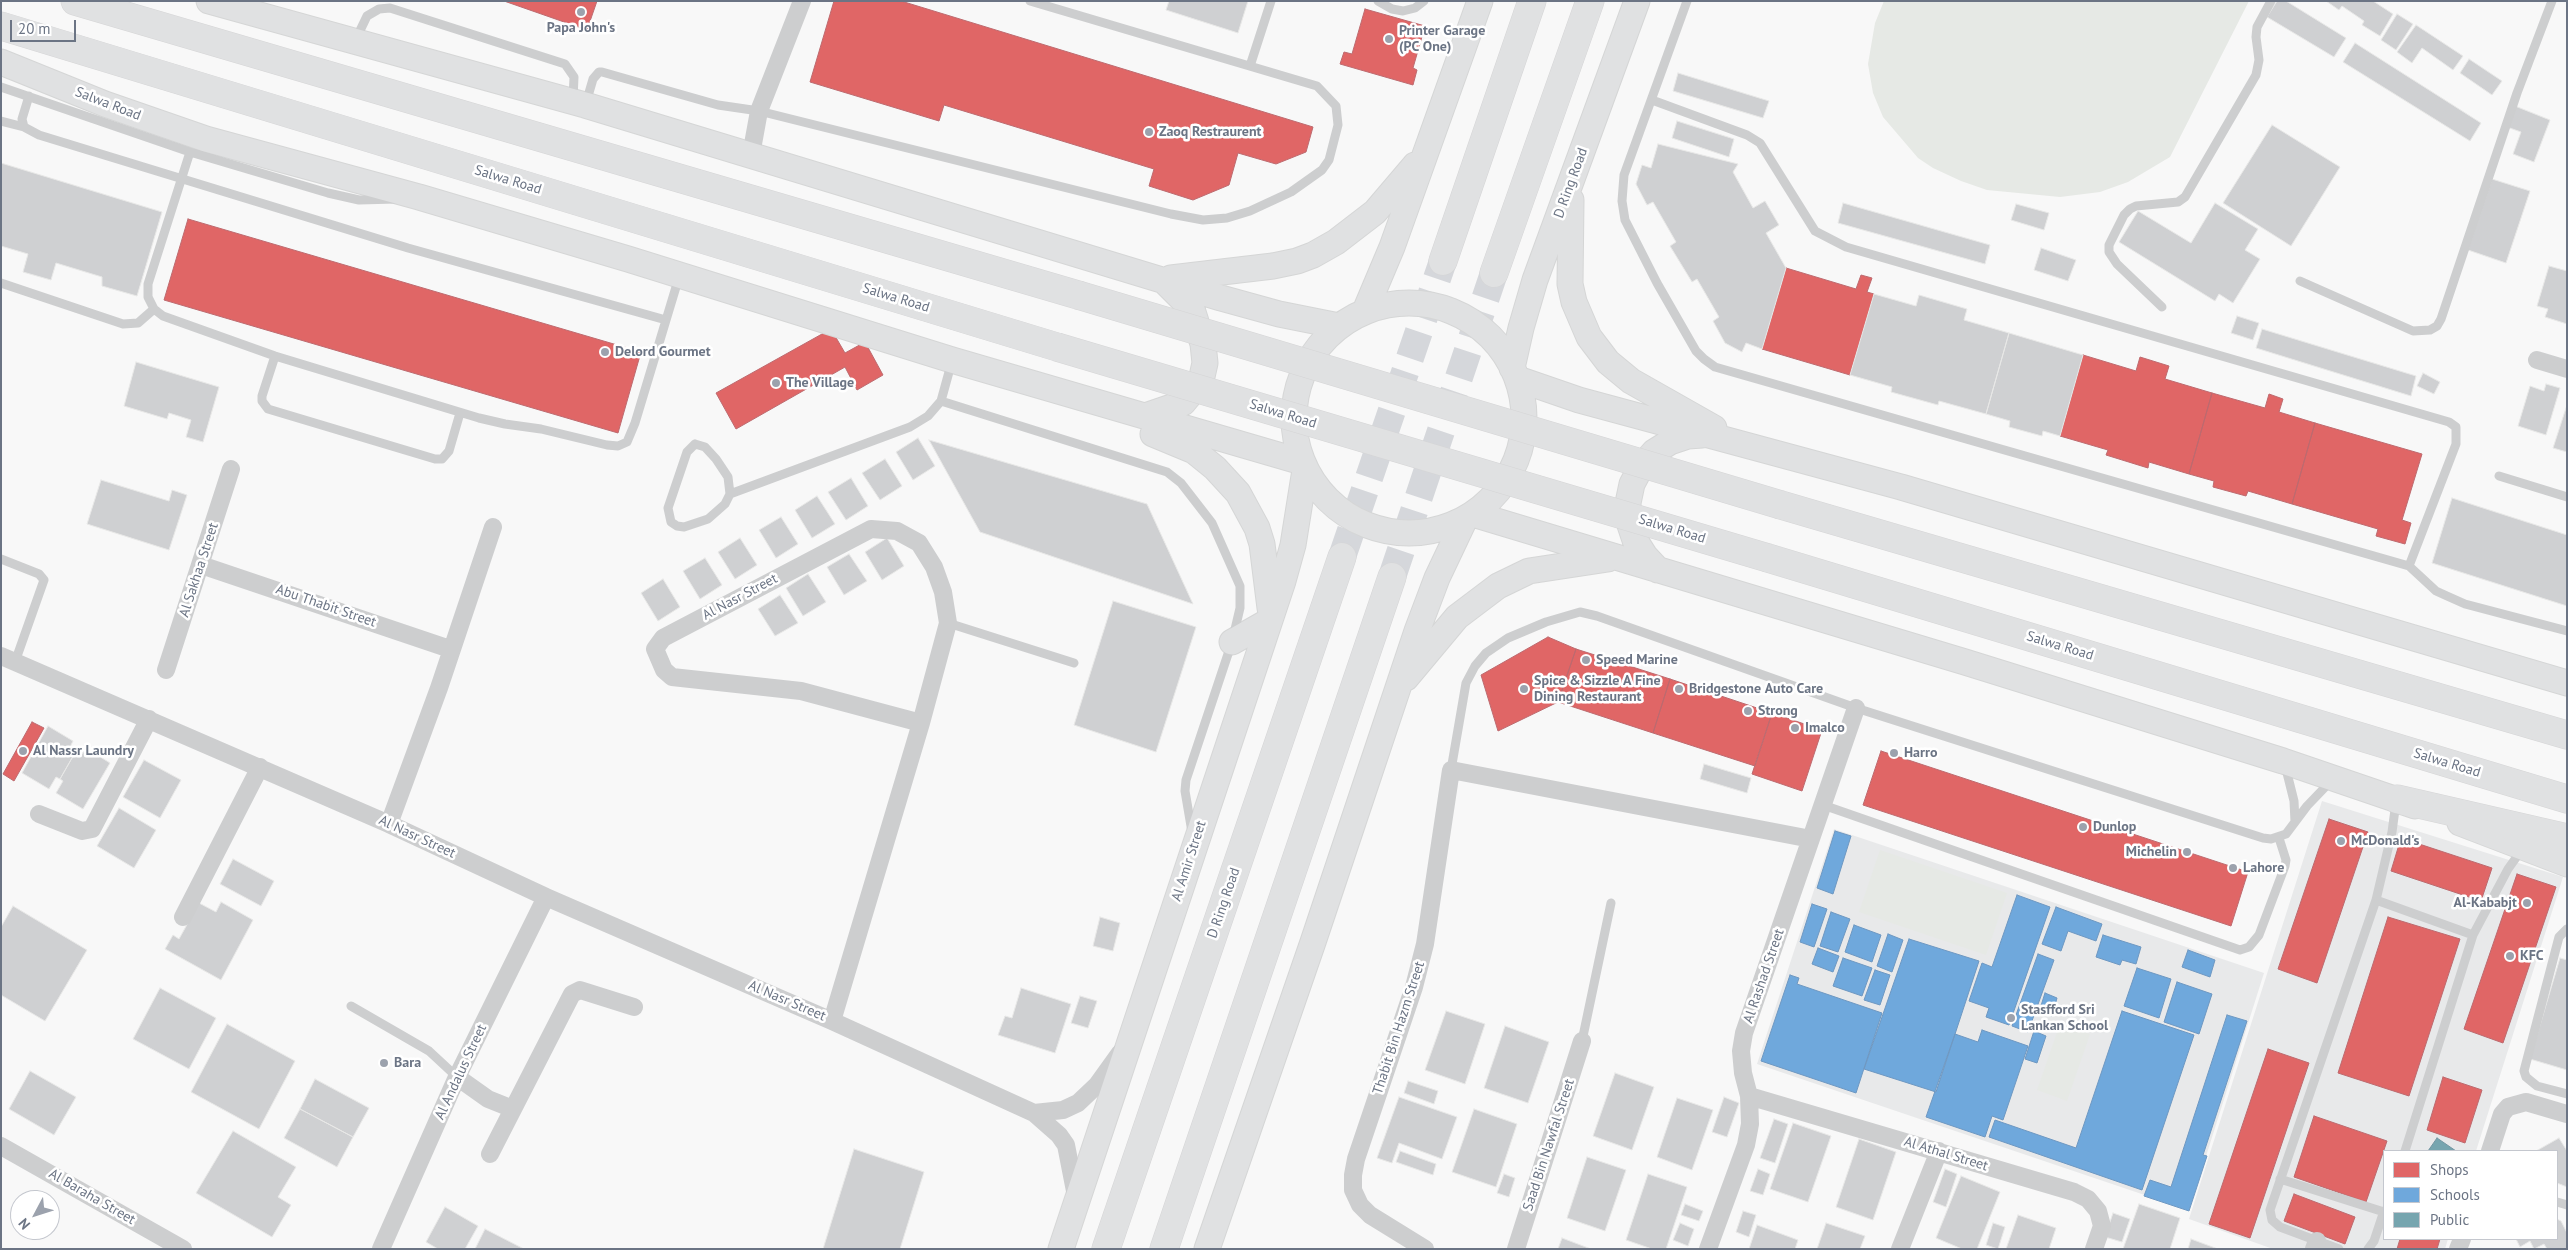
<!DOCTYPE html>
<style>
body{margin:0}
#map{position:relative;width:2568px;height:1250px;overflow:hidden;background:#f8f8f8;font-family:"PT Sans",sans-serif}
canvas{display:block}
.frame{position:absolute;inset:0;border:2px solid #6b7484;pointer-events:none}
.legend{position:absolute;left:2383px;top:1150px;width:175px;height:90px;box-sizing:border-box;background:#fff;border:1px solid #c4c7ce;margin:0;padding:6px 9px;list-style:none;font-size:15px;color:#6b7484}
.legend li{display:flex;align-items:center;gap:10px;height:25px}
.legend b{width:25px;border:1px solid #c4c7ce}
.north{position:absolute;left:10px;top:1190px;width:50px;height:50px;box-sizing:border-box;background:#fff;border:1px solid #c4c7ce;border-radius:50%;rotate:230deg;font-size:14px;font-weight:700;line-height:20px;text-align:center;color:#6b7484}
.north::after{content:'';display:block;margin:auto;width:18px;height:22px;background:#9ca2ad;clip-path:polygon(50% 0,100% 100%,50% 72%,0 100%)}
.scale{position:absolute;left:10px;top:20px;width:66px;height:22px;box-sizing:border-box;border:2px solid #6b7484;border-top:0;padding-left:6px;font-size:15px;line-height:18px;white-space:nowrap;color:#6b7484;-webkit-text-stroke:4px #fff;paint-order:stroke}
</style>
<div id="map">
<canvas width="2568" height="1250"></canvas>
<div class="frame"></div>
<ul class="legend">
<li><b style="height:14px;background:#e06666"></b>Shops</li>
<li><b style="height:14px;background:#6fa8dc"></b>Schools</li>
<li><b style="height:14px;background:#76a5af"></b>Public</li>
</ul>
<div class="north">N</div>
<div class="scale">20 m</div>
</div>
<script>
const context = document.querySelector('canvas').getContext('2d');
context.lineJoin = 'round';
function paint(path, color) { context.fillStyle = color; context.fill(path, 'evenodd'); }
const poly = rows => new Path2D(rows.map(r => 'M' + r).join(''));
function trace(path, color, width, dash) { context.strokeStyle = color; context.lineWidth = width; context.lineCap = dash ? 'butt' : 'round'; context.setLineDash(dash || []); context.stroke(path); }
function drawText(font, color, halo, rows, align = 'center') {
  context.font = font + ' "PT Sans",sans-serif'; context.lineWidth = 5; context.setLineDash([]); context.textBaseline = 'middle'; context.strokeStyle = halo; context.fillStyle = color; for (const [text, x, y, turn = 0] of rows) {
    context.save(); context.translate(x, y); context.rotate((+turn || 0) * Math.PI / 180); context.textAlign = isNaN(turn) ? turn : align; if (halo) context.strokeText(text, 0, 0); context.fillText(text, 0, 0); context.restore();
  }
}
paint(poly([
 [2322,801,2563,877,2476,1151,2384,1151,2384,1239,2448,1239,2445,1249,2273,1249,2189,1219],
 [1834,829,2264,973,2189,1210,1757,1064]
]), '#e8e9ea');
paint(poly([
 [1884,1,2249,1,2170,157,2128,182,2100,192,2060,197,1987,190,1961,181,1933,168,1918,158,1883,117,1873,93,1868,64,1875,23],
 [1880,850,2007,893,1986,955,1859,912],
 [2060,1024,2090,1034,2067,1101,2037,1090]
]), '#e6e9e5');
const shops = poly([
 [504,1,597,1,587,30,504,1],
 [834,1,901,1,1313,127,1306,152,1276,164,1238,153,1229,185,1193,200,1149,186,1154,169,944,105,939,121,810,82,834,1],
 [1365,9,1425,26,1413,68,1417,70,1413,85,1340,64,1344,52,1352,54,1365,9],
 [188,219,641,352,618,433,164,300,188,219],
 [1786,268,1856,289,1861,275,1872,278,1867,292,1874,294,1850,375,1762,349,1786,268],
 [831,329,845,353,865,342,883,375,857,390,845,367,736,429,716,393,831,329],
 [2083,355,2136,371,2140,357,2169,366,2165,379,2212,393,2189,474,2149,462,2148,468,2106,455,2108,450,2060,436,2083,355],
 [2212,393,2265,408,2269,394,2283,399,2279,412,2315,423,2292,504,2248,491,2246,496,2213,487,2214,481,2189,474,2212,393],
 [2315,423,2422,454,2402,520,2411,523,2405,544,2376,536,2378,529,2292,504,2315,423],
 [1548,637,1576,649,1558,702,1498,731,1481,675,1548,637],
 [1576,649,1670,679,1653,733,1558,702,1576,649],
 [1670,679,1772,713,1755,766,1653,733,1670,679],
 [1772,713,1822,730,1802,791,1752,774,1772,713],
 [32,722,44,728,14,781,3,774,32,722],
 [1881,751,2248,872,2231,926,1863,805,1881,751],
 [2329,819,2368,832,2317,983,2278,969,2329,819],
 [2401,838,2492,868,2481,901,2391,871,2401,838],
 [2517,874,2556,887,2503,1043,2464,1029,2517,874],
 [2388,917,2460,939,2409,1096,2338,1073,2388,917],
 [2268,1049,2309,1063,2250,1238,2209,1224,2268,1049],
 [2443,1077,2482,1090,2465,1143,2427,1130,2443,1077],
 [2314,1116,2387,1141,2366,1202,2294,1177,2314,1116],
 [2294,1194,2355,1217,2345,1244,2284,1221,2294,1194],
 [2400,1239,2440,1239,2437,1249,2397,1249,2400,1239]
]);
paint(shops, '#e06666');
trace(shops, '#bd6a6f', 1);
const schools = poly([
 [1835,831,1851,836,1833,894,1817,888,1835,831],
 [2017,895,2050,907,2009,1025,1986,1017,1989,1008,1969,1001,1982,963,1992,967,2017,895],
 [1812,904,1827,909,1814,947,1800,942,1812,904],
 [2056,907,2102,924,2096,941,2068,931,2061,951,2042,944,2056,907],
 [1831,912,1850,919,1838,952,1820,946,1831,912],
 [1854,925,1881,935,1872,962,1845,952,1854,925],
 [1888,934,1903,940,1892,972,1877,966,1888,934],
 [2103,935,2141,947,2136,964,2122,960,2120,965,2096,957,2103,935],
 [1909,939,1979,961,1936,1092,1864,1069,1909,939],
 [1818,948,1839,956,1833,972,1812,964,1818,948],
 [2188,950,2215,960,2210,977,2182,967,2188,950],
 [2038,954,2054,960,2028,1032,2012,1026,2038,954],
 [1843,958,1872,968,1862,996,1833,986,1843,958],
 [2137,968,2171,979,2159,1018,2124,1006,2137,968],
 [1875,970,1890,975,1880,1005,1864,1000,1875,970],
 [1790,975,1799,978,1797,984,1882,1013,1856,1093,1761,1061,1790,975],
 [2177,982,2212,994,2199,1034,2164,1022,2177,982],
 [2045,993,2057,998,2052,1016,2039,1012,2045,993],
 [2122,1011,2194,1035,2142,1190,1989,1137,1995,1120,2076,1148,2122,1011],
 [2227,1015,2247,1021,2203,1155,2207,1156,2189,1211,2144,1196,2150,1180,2171,1187,2227,1015],
 [1982,1030,2028,1046,2003,1120,1992,1116,1985,1137,1926,1117,1955,1034,1978,1042,1982,1030],
 [2034,1031,2046,1036,2037,1063,2025,1059,2034,1031]
]);
paint(schools, '#6fa8dc');
trace(schools, '#6e98c2', 1);
const public = poly([
 [2437,1138,2456,1151,2428,1151,2437,1138]
]);
paint(public, '#76a5af');
trace(public, '#7396a2', 1);
const building = poly([
 [1169,1,1248,1,1238,33,1166,10,1169,1],
 [2277,1,2286,1,2346,38,2334,57,2267,17,2277,1],
 [2326,1,2373,1,2393,14,2380,36,2362,25,2364,21,2342,6,2339,10,2326,1],
 [2397,14,2413,24,2396,50,2381,40,2397,14],
 [2416,25,2463,56,2453,70,2422,48,2412,63,2397,52,2416,25],
 [2355,43,2481,123,2470,141,2343,62,2355,43],
 [2469,59,2502,81,2492,95,2460,73,2469,59],
 [1678,73,1769,101,1763,118,1673,91,1678,73],
 [2515,106,2550,120,2534,162,2513,154,2521,132,2507,127,2515,106],
 [1677,121,1734,139,1729,157,1672,138,1677,121],
 [2272,125,2340,167,2291,246,2223,203,2272,125],
 [1658,144,1738,164,1733,172,1753,208,1765,201,1779,225,1766,233,1786,268,1762,349,1746,343,1742,352,1725,343,1713,321,1719,317,1697,279,1692,282,1670,246,1676,242,1653,202,1647,205,1636,184,1642,165,1651,168,1658,144],
 [1,163,162,212,137,296,102,286,102,277,56,263,51,280,23,272,28,254,1,246,1,163],
 [2492,179,2530,191,2506,263,2468,250,2492,179],
 [1843,203,1990,245,1985,264,1838,223,1843,203],
 [2215,203,2258,229,2245,250,2260,259,2233,303,2219,294,2215,301,2119,242,2138,211,2191,243,2215,203],
 [2016,204,2049,213,2044,230,2011,220,2016,204],
 [2041,248,2076,260,2068,281,2034,270,2041,248],
 [2549,266,2567,271,2567,324,2545,317,2548,309,2537,306,2549,266],
 [1874,294,1916,306,1919,295,1967,309,1964,320,2009,333,1986,414,1939,401,1938,405,1891,392,1892,387,1850,375,1874,294],
 [2237,316,2259,323,2253,340,2231,333,2237,316],
 [2262,329,2416,376,2411,396,2256,348,2262,329],
 [2009,333,2083,355,2060,436,2043,431,2042,436,2009,427,2010,421,1986,414,2009,333],
 [136,362,219,387,203,442,186,437,191,420,169,413,167,419,124,406,136,362],
 [2423,373,2440,382,2434,394,2417,386,2423,373],
 [2546,384,2560,388,2546,435,2518,426,2530,386,2544,391,2546,384],
 [2566,408,2567,408,2567,452,2553,448,2566,408],
 [918,438,935,466,913,480,896,452,918,438],
 [929,440,1147,504,1193,604,980,532,929,440],
 [885,459,902,486,880,500,862,473,885,459],
 [851,478,868,506,846,520,828,492,851,478],
 [101,480,169,501,172,490,187,495,169,550,87,524,101,480],
 [817,496,835,524,812,538,795,510,817,496],
 [2452,498,2567,535,2567,606,2432,563,2452,498],
 [781,517,798,544,776,558,759,530,781,517],
 [740,538,757,565,735,579,718,552,740,538],
 [887,538,904,566,882,580,865,552,887,538],
 [849,554,867,581,844,595,827,567,849,554],
 [705,558,722,585,700,599,683,571,705,558],
 [808,574,826,602,803,616,786,588,808,574],
 [663,579,680,607,658,621,641,593,663,579],
 [780,595,798,623,775,636,758,609,780,595],
 [1113,601,1196,627,1156,752,1074,725,1113,601],
 [48,726,73,741,70,747,76,751,60,779,56,777,49,789,22,773,48,726],
 [86,748,110,763,83,809,56,793,63,781,60,779,76,751,82,754,86,748],
 [144,760,181,780,160,818,123,797,144,760],
 [1704,764,1751,778,1747,793,1700,779,1704,764],
 [119,808,156,830,134,868,97,846,119,808],
 [233,859,274,881,261,906,220,884,233,859],
 [221,902,253,920,221,980,165,949,173,935,179,939,199,903,216,912,221,902],
 [13,906,87,950,45,1021,1,995,1,927,13,906],
 [1100,917,1120,923,1113,951,1093,946,1100,917],
 [2560,958,2567,960,2567,1070,2530,1059,2560,958],
 [160,988,216,1018,189,1069,133,1039,160,988],
 [1021,988,1071,1004,1055,1053,998,1035,1005,1016,1012,1018,1021,988],
 [1080,996,1097,1001,1088,1028,1071,1023,1080,996],
 [1446,1011,1485,1024,1465,1084,1425,1070,1446,1011],
 [227,1024,295,1061,259,1129,191,1092,227,1024],
 [1505,1026,1549,1042,1528,1103,1484,1088,1505,1026],
 [30,1071,76,1097,54,1135,9,1109,30,1071],
 [1615,1073,1654,1087,1632,1150,1593,1136,1615,1073],
 [315,1079,369,1108,353,1137,300,1109,315,1079],
 [1408,1081,1438,1091,1434,1104,1404,1093,1408,1081],
 [1399,1097,1457,1117,1442,1159,1399,1143,1392,1163,1377,1158,1399,1097],
 [1724,1097,1739,1103,1727,1137,1712,1132,1724,1097],
 [1677,1098,1713,1110,1692,1170,1657,1157,1677,1098],
 [300,1109,353,1137,337,1167,284,1138,300,1109],
 [1474,1109,1517,1124,1496,1187,1452,1172,1474,1109],
 [1774,1119,1788,1124,1775,1163,1760,1158,1774,1119],
 [1793,1123,1831,1136,1808,1202,1770,1189,1793,1123],
 [233,1131,296,1167,278,1197,291,1205,272,1237,196,1193,233,1131],
 [2559,1138,2567,1151,2567,1187,2557,1183,2557,1151,2536,1151,2559,1138],
 [1859,1139,1896,1152,1873,1220,1836,1207,1859,1139],
 [854,1149,924,1172,900,1249,823,1249,854,1149],
 [1400,1151,1436,1164,1433,1175,1396,1162,1400,1151],
 [1587,1157,1626,1170,1605,1231,1567,1218,1587,1157],
 [1758,1169,1770,1174,1763,1195,1750,1191,1758,1169],
 [1945,1169,1957,1174,1946,1207,1933,1202,1945,1169],
 [1504,1174,1515,1178,1509,1197,1497,1193,1504,1174],
 [1648,1174,1687,1187,1666,1249,1652,1249,1626,1240,1648,1174],
 [1961,1176,2000,1192,1977,1249,1962,1249,1936,1238,1961,1176],
 [1685,1204,1703,1211,1699,1221,1681,1215,1685,1204],
 [2139,1204,2180,1218,2170,1249,2123,1249,2139,1204],
 [445,1207,478,1226,465,1249,438,1249,426,1242,445,1207],
 [1743,1211,1756,1215,1749,1237,1736,1232,1743,1211],
 [2113,1213,2130,1219,2122,1242,2105,1237,2113,1213],
 [2018,1215,2056,1228,2049,1249,2006,1249,2018,1215],
 [2557,1219,2561,1221,2567,1233,2567,1249,2547,1249,2544,1244,2534,1249,2530,1241,2520,1247,2516,1239,2557,1239,2557,1219],
 [1680,1223,1694,1229,1688,1246,1673,1240,1680,1223],
 [1826,1223,1865,1236,1860,1249,1817,1249,1826,1223],
 [1993,1223,2005,1227,1998,1249,1986,1245,1993,1223],
 [1757,1225,1798,1240,1795,1249,1749,1249,1757,1225],
 [485,1229,524,1249,475,1249,485,1229],
 [1562,1238,1591,1249,1558,1249,1562,1238],
 [2191,1239,2218,1249,2188,1249,2191,1239]
]);
paint(building, '#cfd0d2');
trace(building, '#e8e8e7', 1);
trace(poly([
 [1342,557,1443,261],
 [1392,577,1494,273]
]), '#d5d7db', 28, [28, 14]);
const secondary = poly([
 [209,1,585,105,1221,298,1279,314,1339,326],
 [1,62,105,104,206,139,419,197,628,259,952,360,1302,462],
 [1571,200,1570,284,1574,302,1589,337,1608,362,1631,381,1714,428],
 [1171,278,1273,266,1297,261,1313,255,1336,242,1375,212,1415,165],
 '1294 418a115 115 0 1 1 230 0a115 115 0 1 1-230 0Z',
 [1365,311,1392,247,1480,1],
 [1512,368,1521,328,1535,280,1637,1],
 [1518,379,1579,400,1901,487,2567,683],
 [1145,416,1183,403,1201,381,1205,363,1203,344,1192,309,1166,283],
 [1153,434,1194,451,1215,468,1238,493,1257,528,1262,544,1270,608],
 [1473,514,1965,662,2283,761,2415,806],
 [1658,570,1645,556,1635,540,1629,522,1628,503,1632,484,1641,467,1654,452,1670,442,1688,436,1702,435],
 [1232,642,1269,621],
 [1406,678,1457,617,1498,586,1529,571,1608,559],
 [2460,823,2567,864],
 [1061,1249,1283,581,1293,545,1305,470],
 [1207,1249,1313,942,1417,631,1437,578,1464,521]
]);
const motorway = poly([
 [75,1,1078,295],
 [1,26,1057,347],
 [1443,261,1532,1],
 [1494,273,1590,1],
 [1781,505,2567,735],
 [1768,558,2567,799],
 [2397,799,2567,838],
 [1106,1249,1342,557],
 [1164,1249,1392,577]
]);
trace(secondary, '#d5d6d6', 27);
trace(motorway, '#d5d5d6', 29);
trace(poly([
 [1378,1,1392,9,1403,11,1415,8,1424,1],
 [1687,1,1624,175,1622,201,1625,220,1657,283,1696,351,1704,359,1715,367,2409,566,2436,591,2447,596,2465,604,2567,631],
 [356,39,367,16,379,9,390,8,565,64,574,77,573,99],
 [1250,66,1271,1],
 [1,87,190,152,328,193,359,200,396,199],
 [29,96,22,119,24,127,39,135,408,248,666,320],
 [1652,100,1747,135,1760,143,1815,231,1846,247,2449,422,2456,427,2456,444,2409,566],
 [586,103,593,79,599,72,602,72,718,105,759,111,1171,214,1203,220,1227,218,1250,211,1291,192,1322,170,1329,160,1338,125,1336,106,1317,86,1030,1],
 [1,121,24,127],
 [190,152,148,284,148,297,154,309,163,316,275,356,479,418,505,424,541,429,607,445,618,446,627,442,635,423,679,277],
 [2300,281,2413,331,2430,330,2437,326,2441,319,2517,93,2552,1],
 [1,283,123,324,138,323,154,309],
 [2162,307,2117,264,2109,252,2109,245,2124,215,2130,209,2136,206,2178,202,2185,197,2256,75,2259,60,2256,37,2257,27,2271,1],
 [275,356,262,396,262,401,268,409,435,459,442,459,449,451,460,413],
 [941,401,1167,472,1181,483,1212,523,1240,586,1240,608,1232,642,1186,780,1185,791,1192,832],
 [695,444,705,447,716,459,728,477,730,494,725,504,708,519,684,527,677,526,671,522,668,508,687,452,695,444],
 [2499,476,2567,497],
 [730,494,910,427,928,416,941,401,952,361],
 [1,559,39,574,44,580,15,662],
 [948,623,1074,663],
 [2285,765,2294,801,2295,822],
 [1451,770,1466,683,1475,666,1486,653,1508,638,1546,622,1580,612,1597,616,1856,708,2263,838,2271,839,2286,834,2307,806,2331,781],
 [1823,805,2240,950,2249,947,2259,935,2285,866,2286,860,2279,838],
 [2376,900,2473,935],
 [2567,929,2559,937,2524,1071,2526,1077,2537,1086,2567,1094],
 [351,1006,429,1051,457,1077],
 [1582,1041,1611,903],
 [2405,1151,2473,935,2508,869,2523,848],
 [2280,1179,2384,1212],
 [2557,1202,2567,1205],
 [2339,1249,2280,1227,2272,1220,2270,1210,2376,900,2392,832,2396,802],
 [2368,1249,2374,1241,2384,1211]
]), '#cdcecf', 9);
trace(poly([
 [751,155,759,111,802,1],
 [2537,360,2567,369],
 [201,565,450,649],
 [1,656,389,824,546,897,832,1021,1034,1113,1059,1135,1066,1145,1076,1196],
 [166,670,231,469],
 [39,814,82,831,92,829,149,719],
 [389,824,439,688,493,527],
 [183,917,260,767],
 [832,1021,921,723,948,623,943,592,934,567,919,543,897,531,871,529,663,638,655,649,664,670,672,677,801,691,921,723],
 [457,1077,488,1099,513,1109],
 [1749,1096,2074,1192,2088,1199,2098,1211,2102,1226,2094,1249],
 [1034,1113,1063,1110,1078,1103,1097,1085,1120,1053],
 [1,1146,183,1249],
 [2490,1151,2502,1114,2508,1107,2526,1102,2567,1114],
 [490,1154,572,994,580,990,634,1007],
 [381,1249,457,1077,546,897],
 [1425,1249,1370,1215,1360,1205,1353,1190,1353,1175,1356,1159,1414,987,1425,944,1451,770,1811,839],
 [1516,1249,1582,1041],
 [1708,1249,1746,1145,1750,1124,1749,1096,1743,1073,1741,1051,1744,1033,1856,708],
 [1900,1249,1939,1151],
 [2314,1249,2317,1241],
 [2458,1249,2462,1239]
]), '#cdcecf', 18);
trace(secondary, '#e0e1e2', 25);
trace(motorway, '#e0e1e2', 28);
const motorwayBridge = poly([
 [1078,295,1781,505],
 [1057,347,1768,558]
]);
trace(motorwayBridge, '#d5d5d6', 29, []);
trace(motorwayBridge, '#e0e1e2', 28);
for (const [x, y, r, color] of [
 [581,12,5,"#9ca2ad"],
 [1389,39,5,"#9ca2ad"],
 [1149,132,5,"#9ca2ad"],
 [605,352,5,"#9ca2ad"],
 [776,383,5,"#9ca2ad"],
 [1586,660,5,"#9ca2ad"],
 [1524,689,5,"#9ca2ad"],
 [1679,689,5,"#9ca2ad"],
 [1748,711,5,"#9ca2ad"],
 [1795,728,5,"#9ca2ad"],
 [23,751,5,"#9ca2ad"],
 [1894,753,5,"#9ca2ad"],
 [2083,827,5,"#9ca2ad"],
 [2341,841,5,"#9ca2ad"],
 [2187,852,5,"#9ca2ad"],
 [2233,868,5,"#9ca2ad"],
 [2527,903,5,"#9ca2ad"],
 [2510,956,5,"#9ca2ad"],
 [2011,1018,5,"#9ca2ad"],
 [384,1063,5,"#9ca2ad"]
]) { const dot = new Path2D(); dot.arc(x, y, r, 0, 2 * Math.PI); context.fillStyle = color; context.fill(dot); trace(dot, '#fff', 2); }
drawText('bold 14px', '#6b7484', '#fff', [
 ["Papa John's",581,28,"center"],
 ["Printer Garage",1399,31],
 ["(PC One)",1399,47],
 ["Zaoq Restraurent",1159,132],
 ["Delord Gourmet",615,352],
 ["The Village",786,383],
 ["Speed Marine",1596,660],
 ["Spice & Sizzle A Fine",1534,681],
 ["Dining Restaurant",1534,697],
 ["Bridgestone Auto Care",1689,689],
 ["Strong",1758,711],
 ["Imalco",1805,728],
 ["Al Nassr Laundry",33,751],
 ["Harro",1904,753],
 ["Dunlop",2093,827],
 ["McDonald's",2351,841],
 ["Michelin",2177,852,"right"],
 ["Lahore",2243,868],
 ["Al-Kababjt",2517,903,"right"],
 ["KFC",2520,956],
 ["Stasfford Sri",2021,1010],
 ["Lankan School",2021,1026],
 ["Bara",394,1063]
], 'left');
drawText('14px', '#6b7484', '#fff', [
 ["Salwa Road",108,104,21],
 ["Salwa Road",508,180,17],
 ["D Ring Road",1571,183,-70],
 ["Salwa Road",896,298,17],
 ["Salwa Road",1283,414,17],
 ["Salwa Road",1672,529,17],
 ["Al Sakhaa Street",199,570,-72],
 ["Al Nasr Street",740,597,-28],
 ["Abu Thabit Street",326,606,19],
 ["Salwa Road",2060,646,17],
 ["Salwa Road",2447,763,17],
 ["Al Nasr Street",417,837,25],
 ["Al Amir Street",1189,861,-72],
 ["D Ring Road",1224,903,-71],
 ["Al Rashad Street",1764,976,-71],
 ["Al Nasr Street",787,1001,23],
 ["Thabit Bin Hazm Street",1399,1028,-72],
 ["Al Andalus Street",461,1072,-65],
 ["Saad Bin Nawfal Street",1549,1145,-72],
 ["Al Athal Street",1946,1154,17],
 ["Al Baraha Street",92,1197,30]
]);
</script>
